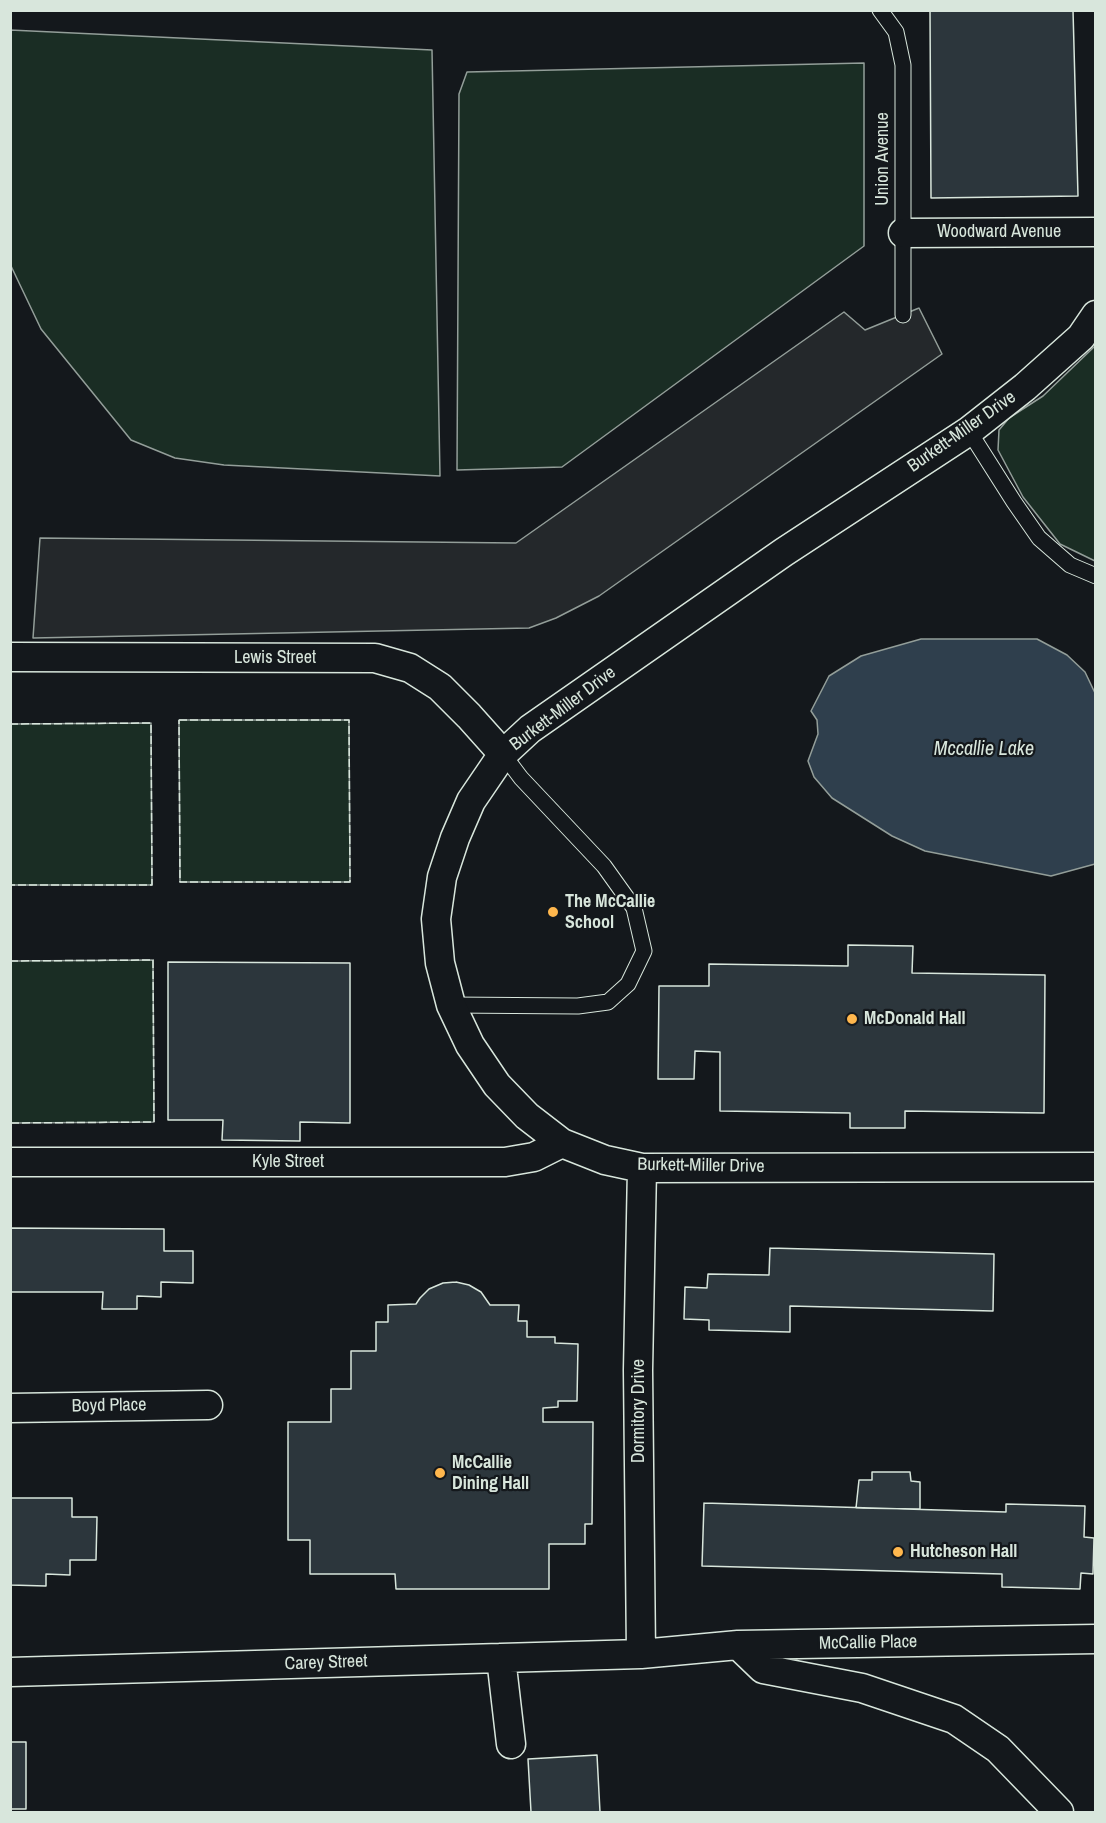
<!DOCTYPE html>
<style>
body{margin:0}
#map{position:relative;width:1106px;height:1823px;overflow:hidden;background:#14181c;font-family:"Archivo Narrow",sans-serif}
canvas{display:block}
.frame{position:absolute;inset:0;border:12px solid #d8e6dc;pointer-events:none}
</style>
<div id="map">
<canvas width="1106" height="1823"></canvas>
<div class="frame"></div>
</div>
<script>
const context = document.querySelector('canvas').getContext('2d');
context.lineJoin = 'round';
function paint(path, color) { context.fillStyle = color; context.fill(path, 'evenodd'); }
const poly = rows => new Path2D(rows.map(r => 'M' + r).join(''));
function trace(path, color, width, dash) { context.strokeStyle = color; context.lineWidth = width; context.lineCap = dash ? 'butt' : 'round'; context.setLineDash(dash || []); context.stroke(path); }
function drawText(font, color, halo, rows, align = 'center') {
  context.font = font + ' "Archivo Narrow",sans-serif'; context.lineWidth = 4.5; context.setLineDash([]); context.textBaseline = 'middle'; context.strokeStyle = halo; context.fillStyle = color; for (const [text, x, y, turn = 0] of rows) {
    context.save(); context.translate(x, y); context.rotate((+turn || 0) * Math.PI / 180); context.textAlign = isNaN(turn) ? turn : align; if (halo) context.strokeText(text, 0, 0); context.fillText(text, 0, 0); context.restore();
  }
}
const green = poly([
 [10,30,432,50,440,476,224,465,175,458,131,440,41,329,11,266,10,30],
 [864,63,864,246,562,467,457,470,459,94,467,72,864,63],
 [1095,346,1095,561,1060,544,1023,497,998,450,999,430,1009,418,1043,396,1095,346],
 [179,720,349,720,350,882,180,882,179,720],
 [151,723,152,885,11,885,11,724,151,723],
 [153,960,154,1122,11,1123,11,961,153,960]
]);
paint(green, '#1a2d24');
trace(green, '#939e99', 1.5);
const parking = poly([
 [919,308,942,354,599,596,556,618,529,628,33,638,40,538,516,543,844,312,865,330,919,308]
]);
paint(parking, '#24282b');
trace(parking, '#939e99', 1.5);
const water = poly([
 [921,639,1037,639,1067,655,1085,672,1095,693,1095,864,1051,876,925,851,892,836,832,798,814,777,808,761,818,734,817,720,811,711,829,676,861,656,921,639]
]);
paint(water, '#2f3f4d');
trace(water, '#939e99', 1.5);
const building = poly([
 [930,10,1073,10,1078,196,931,198,930,10],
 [848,945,913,946,912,973,1045,975,1044,1113,905,1111,905,1128,850,1128,850,1113,720,1111,720,1052,695,1051,694,1079,658,1079,659,986,709,986,709,964,848,966,848,945],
 [168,962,350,963,350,1123,300,1122,300,1141,222,1140,223,1120,168,1120,168,962],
 [10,1228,164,1229,164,1251,193,1251,193,1283,161,1282,161,1297,137,1296,137,1309,102,1309,103,1292,10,1292,10,1228],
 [770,1248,994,1254,993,1311,790,1306,790,1332,709,1330,709,1320,684,1319,685,1287,707,1288,708,1274,769,1275,770,1248],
 [456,1282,469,1285,481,1292,490,1305,519,1305,518,1321,527,1321,527,1337,555,1337,555,1343,578,1344,577,1401,558,1401,558,1407,543,1408,543,1422,593,1422,592,1524,585,1524,585,1544,549,1544,549,1589,396,1589,395,1574,310,1574,310,1540,288,1540,288,1422,331,1422,331,1389,351,1389,351,1351,376,1351,376,1322,388,1322,388,1305,416,1304,420,1298,429,1289,443,1283,456,1282],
 [872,1472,910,1472,911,1481,920,1482,920,1509,856,1508,859,1480,872,1480,872,1472],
 [10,1498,72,1498,72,1517,97,1517,96,1560,70,1560,70,1575,46,1574,46,1586,10,1585,10,1498],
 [704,1503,1006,1512,1006,1504,1085,1506,1084,1537,1094,1538,1093,1574,1081,1573,1080,1589,1002,1587,1002,1574,702,1566,704,1503],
 [10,1742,26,1742,26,1809,10,1809,10,1742],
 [597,1755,600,1812,531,1812,528,1759,597,1755]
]);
paint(building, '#2c363c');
trace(building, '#d8e6dc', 1.5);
const lane = poly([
 [880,10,896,32,903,65,903,315],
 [969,431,1014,502,1039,538,1070,565,1096,576],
 [451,1005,578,1006,608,1002,628,984,644,951,634,908,604,866,521,778,503,754]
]);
const street = poly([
 [903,233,1096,232],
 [1096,315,1081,337,1025,387,969,431,784,552,530,729,503,754,471,801,455,838,442,877,436,919,440,963,451,1005,470,1045,497,1085,527,1116,562,1143,605,1160,642,1168,1096,1167],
 [10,657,375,658,410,668,440,687,469,716,503,754],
 [10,1162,505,1162,534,1157,562,1143],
 [10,1408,208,1405],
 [738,1645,763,1669,862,1688,954,1719,998,1749,1059,1812],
 [641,1654,638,1370,642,1168],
 [501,1658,511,1744],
 [10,1672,641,1654,738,1645,1096,1639]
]);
trace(lane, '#d8e6dc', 17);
trace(street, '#d8e6dc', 31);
trace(lane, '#14181c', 15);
trace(street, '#14181c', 28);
trace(poly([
 [179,720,349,720,350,882,180,882,179,720],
 [10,724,151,723,152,885,10,885],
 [10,961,153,960,154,1122,10,1123]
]), '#d8e6dc', 1.5, [8, 3]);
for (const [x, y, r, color] of [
 [553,912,6,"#ffb74d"],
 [852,1019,6,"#ffb74d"],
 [440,1473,6,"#ffb74d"],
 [898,1552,6,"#ffb74d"]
]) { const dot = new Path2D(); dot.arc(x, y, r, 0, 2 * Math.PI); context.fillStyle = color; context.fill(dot); trace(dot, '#14181c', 2); }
drawText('18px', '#d8e6dc', '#14181c', [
 ["Union Avenue",883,159,-90],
 ["Woodward Avenue",999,232],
 ["Burkett-Miller Drive",962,432,-35],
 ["Lewis Street",275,658],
 ["Burkett-Miller Drive",563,709,-37],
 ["Kyle Street",288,1162],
 ["Burkett-Miller Drive",701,1166,1],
 ["Boyd Place",109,1406,-1],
 ["Dormitory Drive",639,1411,-90],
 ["McCallie Place",868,1643,-1],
 ["Carey Street",326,1663,-2]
]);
drawText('bold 18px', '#d8e6dc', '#14181c', [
 ["The McCallie",565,902],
 ["School",565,923],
 ["McDonald Hall",864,1019],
 ["McCallie",452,1463],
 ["Dining Hall",452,1484],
 ["Hutcheson Hall",910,1552]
], 'left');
drawText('italic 20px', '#d8e6dc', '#14181c', [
 ["Mccallie Lake",984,750]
]);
</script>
